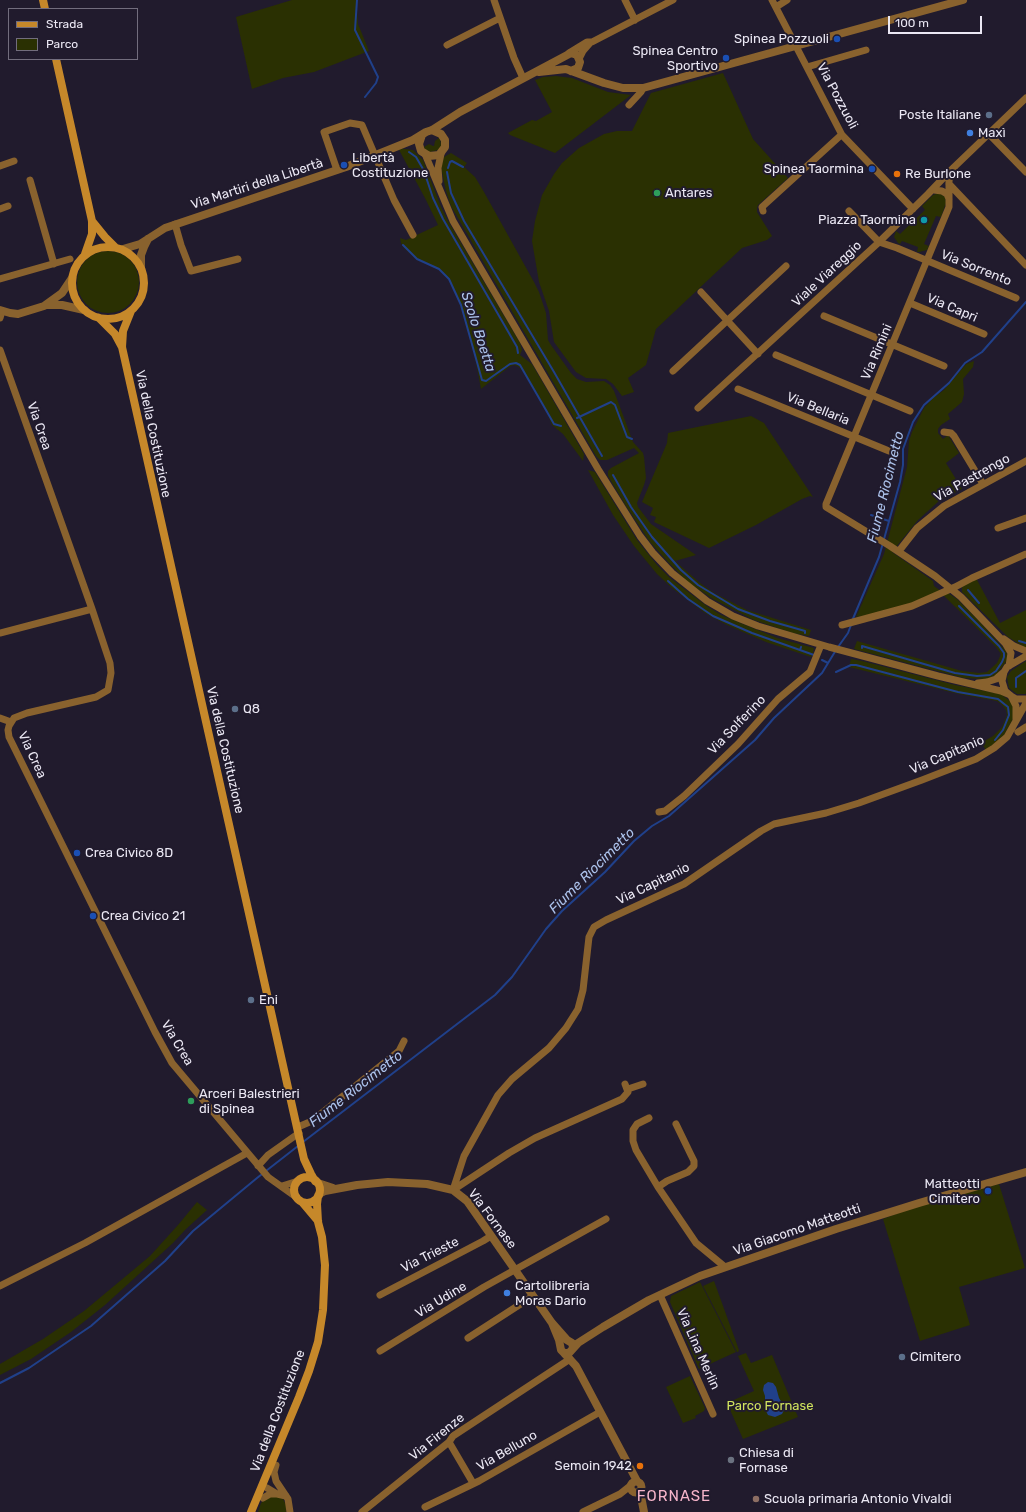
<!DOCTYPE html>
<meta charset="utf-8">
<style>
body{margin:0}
#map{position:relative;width:1026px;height:1512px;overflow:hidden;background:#211b2d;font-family:Rubik,sans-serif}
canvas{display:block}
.legend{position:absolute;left:8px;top:8px;width:130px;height:52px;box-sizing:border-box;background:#211b2d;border:1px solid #726d7d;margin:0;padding:5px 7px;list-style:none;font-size:12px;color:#ebe8f4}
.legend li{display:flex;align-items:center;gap:8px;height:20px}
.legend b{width:20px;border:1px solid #726d7d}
.scale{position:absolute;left:888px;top:16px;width:94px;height:18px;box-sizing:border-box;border:2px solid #ebe8f4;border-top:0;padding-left:5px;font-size:12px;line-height:14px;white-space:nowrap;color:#ebe8f4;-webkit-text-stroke:3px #211b2d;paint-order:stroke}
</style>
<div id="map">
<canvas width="1026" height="1512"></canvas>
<ul class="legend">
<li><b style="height:5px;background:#c6882a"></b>Strada</li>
<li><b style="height:11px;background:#2a3002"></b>Parco</li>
</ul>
<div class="scale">100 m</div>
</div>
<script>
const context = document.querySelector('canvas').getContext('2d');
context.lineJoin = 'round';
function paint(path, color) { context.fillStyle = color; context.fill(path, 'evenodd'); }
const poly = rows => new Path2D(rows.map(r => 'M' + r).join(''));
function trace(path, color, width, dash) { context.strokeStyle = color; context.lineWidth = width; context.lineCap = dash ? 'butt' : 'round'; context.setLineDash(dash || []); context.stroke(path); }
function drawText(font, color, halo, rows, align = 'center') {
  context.font = font + ' Rubik,sans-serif'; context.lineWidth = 4; context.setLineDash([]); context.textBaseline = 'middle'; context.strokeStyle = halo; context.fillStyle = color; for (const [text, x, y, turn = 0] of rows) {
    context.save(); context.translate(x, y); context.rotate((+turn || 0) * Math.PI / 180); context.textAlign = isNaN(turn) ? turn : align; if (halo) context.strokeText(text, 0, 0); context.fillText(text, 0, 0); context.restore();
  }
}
paint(poly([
 [292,0,356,0,358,24,369,51,314,72,283,78,252,89,236,17],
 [723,73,753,139,788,178,758,205,757,208,757,212,772,236,767,240,742,248,656,329,646,365,628,378,634,392,622,396,613,384,606,379,586,378,576,372,554,342,549,311,539,282,532,241,535,221,542,195,554,174,562,163,579,148,604,134,617,131,632,131,651,93],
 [556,76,572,78,608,92,631,95,555,153,510,135,508,133,532,120,536,121,552,112,535,80,543,77],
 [440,137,441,146,438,150,430,152,425,149,424,147,429,144,433,146,434,146,435,141],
 [398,148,413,150,423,160,441,207,448,221,520,343,522,350,520,355,532,364,584,454,583,461,563,434,552,425,546,410,525,374,519,367,514,365,509,367,481,389,475,357,466,320,459,300,448,278,441,270,417,260,404,248,401,243,400,238,406,240,438,225,426,200],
 [451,153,467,163,464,167,475,177,484,192,534,282,539,292,546,313,548,340,551,345,571,373,577,379,586,382,604,381,610,385,614,391,633,442,643,453,644,457,646,478,644,485,637,503,638,507,651,524,696,555,675,561,700,583,714,593,747,610,811,630,809,636,793,633,754,620,713,599,689,583,668,562,650,542,626,506,608,476,608,471,611,468,639,453,634,448,607,460,600,460,596,456,451,206,446,191,441,167,444,157],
 [939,193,945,197,946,203,941,217,936,216,924,244,929,246,927,250,919,252,917,252,918,247,902,241,900,244,898,243,894,237,896,231,900,234,925,210,922,206,933,195],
 '77 282a31 31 0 1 1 62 0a31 31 0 1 1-62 0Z',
 [974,361,973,367,963,379,964,394,962,402,948,414,950,419,941,425,938,429,938,433,943,439,948,435,959,453,946,463,962,489,939,501,918,520,892,552,933,581,934,586,941,591,918,602,880,613,856,617,884,554,907,467,909,441,912,432,924,408,933,398,944,390,966,364],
 [751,416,764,423,813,497,810,496,802,499,756,525,709,548,654,522,656,517,650,515,653,508,642,502,667,443,668,433],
 [588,470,595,472,637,540,657,565,670,578,708,607,721,615,777,638,814,648,813,653,811,657,766,642,727,625,705,613,672,588,657,574,634,546,613,515],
 [976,578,1000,623,1026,610,1026,648,1008,637,962,592,962,587],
 [948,593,957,599,979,621,1006,651,1008,657,1006,662,996,675,986,679,964,678,854,649,857,641,962,671,979,673,987,672,997,663,1001,654,996,647,942,594],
 [851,659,862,661,955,685,1001,694,1011,702,1014,709,1013,719,1004,735,998,741,986,750,981,743,993,736,1002,727,1007,715,1006,710,1002,705,997,701,959,694,849,667],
 [1026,661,1026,694,1017,694,1009,688,1007,677,1011,671],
 [999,1184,1025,1268,959,1287,970,1325,920,1341,883,1219,913,1207],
 [197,1202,207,1210,186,1229,173,1243,105,1305,71,1332,31,1359,0,1375,0,1364,43,1339,84,1311,150,1256,178,1225],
 [714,1281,739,1350,738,1352,737,1352,703,1286],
 [700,1282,736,1352,699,1369,670,1302,671,1296],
 [746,1353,751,1363,772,1355,798,1417,743,1439,727,1403,754,1391,738,1356],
 [690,1376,705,1408,704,1411,695,1416,696,1418,683,1423,666,1387],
 [278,1496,283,1499,286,1505,286,1512,258,1512,261,1503,268,1497]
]), '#2a3002');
paint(poly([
 [768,1382,773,1383,776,1387,779,1398,785,1408,782,1414,775,1417,768,1415,765,1409,765,1396,763,1390,764,1385]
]), '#20408a');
trace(poly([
 [357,0,355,30,378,77,376,83,365,97],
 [409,152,416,157,423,169],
 [448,168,450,162,452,161,463,167],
 [447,172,451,193,464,221,554,372,602,456],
 [425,174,433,198,443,219,517,347,518,353],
 [403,245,417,259,439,269,449,279,461,305,482,380,486,381,510,364,516,363,520,365,554,424,561,426],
 [577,418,611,402,615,405,627,437,632,439],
 [613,475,631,507,652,537,681,570,698,585,738,609,770,621,805,631,805,633],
 [871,515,889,521],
 [668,581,688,599,713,616,752,633,814,655],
 [968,590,979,603],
 [852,621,879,557,900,482,903,465,903,449,913,422,924,405,949,383,965,363,982,352,1026,302],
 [1019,641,1026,643],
 [838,647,848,633,851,625],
 [862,648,862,646,955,673,977,676,990,675,996,671,1002,662,1004,657,1004,653,999,646,959,606],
 [800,650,801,647],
 [822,660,828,663],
 [836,672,851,665,856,665,958,692,998,699,1008,707,1009,715,1003,730,995,740],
 [1016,687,1016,678,1026,671],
 [303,1142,495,995,512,977,546,929,562,911,605,872,634,841,652,826,669,816,755,740,774,718,822,673,836,650],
 [0,1383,29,1368,91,1326,165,1261,193,1231,257,1178,298,1146]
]), '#20408a', 2);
trace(poly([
 [494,0,514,58,523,78],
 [625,0,635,20],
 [772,0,842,135,913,209],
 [776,7,787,0],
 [447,45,500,18],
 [569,53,587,42,592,42,673,0],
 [579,59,583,51,590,43],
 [807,67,866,50],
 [629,105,641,92,643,88],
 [989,134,1026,172],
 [425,154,453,221,598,469,640,536,653,553,672,573,707,601,733,616,758,626,829,647,938,676,1001,691,1008,694],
 [0,166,14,161],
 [954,169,949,180,949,207,826,504,826,507,890,546,935,576,961,597,1005,643,1011,653,1009,666],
 [337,170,324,132,350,123,362,125,394,200,413,235],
 [30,180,54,264],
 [439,181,438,168,441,154],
 [949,184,1026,265],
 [934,190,942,191,947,194,949,199],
 [0,209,8,206],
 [763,211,762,207,840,136,842,135],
 [849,211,879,242,897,248,1016,298],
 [175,224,181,245,191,271,238,259],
 [0,279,70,259],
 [701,292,758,354],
 [910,303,984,334],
 [824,316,944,366],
 [0,318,2,311],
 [0,350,92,609,110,663,111,673,108,690,96,697,27,713,14,718,9,726,8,730,9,737,155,1032,172,1063,268,1177,296,1197],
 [776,355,910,411],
 [673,371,786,266],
 [738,389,889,451],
 [698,408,877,244,928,194,949,172,1026,98],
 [944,432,951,433,954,436,983,484],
 [998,528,1026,518],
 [899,551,917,528,944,506,1026,461],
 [842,625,912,606,955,587,972,578,1026,554],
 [0,633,92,609],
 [1004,639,1014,646,1026,651],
 [1026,656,1007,667,1004,672,1002,681,1005,691,1011,696,1016,699,1026,699],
 [978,683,987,682,996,679,1004,672],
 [1011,696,1016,706,1016,720],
 [0,718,11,722],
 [1018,732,1026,727],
 [659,812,665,811,684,796,738,744,778,699,810,672,821,645],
 [628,1089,643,1084],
 [649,1118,637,1124,633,1130,633,1141,636,1150,658,1187,696,1243,725,1267],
 [298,1127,312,1121,399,1051,404,1041],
 [258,1166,268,1155,299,1133],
 [282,1186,298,1181],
 [658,1187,667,1181,688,1172,694,1166,694,1161,691,1155,676,1124],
 [453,1190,464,1156,498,1095,512,1079,549,1048,566,1028,578,1009,583,990,589,937,594,927,606,920,684,884,761,831,774,824,826,813,859,803,922,780,976,759,994,748,1007,737,1026,703],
 [453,1190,509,1153,535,1138,622,1099,628,1092,625,1084],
 [0,1286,85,1243,247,1153],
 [380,1295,483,1241,491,1236],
 [660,1295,713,1414],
 [468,1338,533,1296],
 [380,1351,484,1287,606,1219],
 [449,1442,473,1483],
 [276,1465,274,1472,276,1481,288,1499,290,1512],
 [267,1488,277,1494,286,1496],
 [263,1498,270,1494,276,1494],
 [425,1507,479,1481,600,1412],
 [362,1512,449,1442,453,1436,570,1359],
 [583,1512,620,1494,630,1486]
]), '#89622e', 7);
trace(poly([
 [539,72,566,69,604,83,623,88,643,88,963,0],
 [422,135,419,144,421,151,429,156,439,155,445,147,445,140,441,134,432,130],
 [123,249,140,244,165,228,346,167,413,140,426,132,432,130,460,112,571,53,577,55,580,62,578,68,571,71],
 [141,267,141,255,144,247,148,239],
 [47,305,62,305,84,310],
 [0,310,10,313,18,314,44,306,62,293,72,278],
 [318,1183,333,1188],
 [319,1194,325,1191,357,1185,388,1182,427,1184,453,1190,467,1201,552,1323,567,1340,572,1343,573,1347],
 [552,1323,559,1340,561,1350,564,1353,569,1353,578,1343,603,1327,649,1300,700,1276,836,1229,919,1203,1026,1172],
 [564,1353,576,1366,637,1481],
 '630.5 1487a5.5 5.5 0 1 1 11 0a5.5 5.5 0 1 1-11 0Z',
 [640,1491,644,1512]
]), '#89622e', 8);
trace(poly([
 [43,0,45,9],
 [56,59,92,221,92,234,85,254],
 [92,221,105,237,115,247],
 '72 283a36 36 0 1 1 72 0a36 36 0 1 1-72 0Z',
 [131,311,123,331,122,347,304,1159,311,1174,315,1181],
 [99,318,115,334,122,347],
 '294 1190a13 13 0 1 1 26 0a13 13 0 1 1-26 0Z',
 [302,1202,318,1221],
 [251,1512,299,1397,309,1371,318,1342,323,1310,325,1265,322,1237,318,1222,317,1204,318,1196]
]), '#c6882a', 8);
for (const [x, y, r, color] of [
 [837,39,4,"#1a4fb4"],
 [726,58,4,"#1a4fb4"],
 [989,115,4,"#5c6f8a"],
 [970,133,4,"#3f7fe0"],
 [344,165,4,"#1a4fb4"],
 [872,169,4,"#1a4fb4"],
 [897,174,4,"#e8710a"],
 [657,193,4,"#2e9e5b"],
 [924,220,4,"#0f9aa8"],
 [235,709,4,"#5c6f8a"],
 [77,853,4,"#1a4fb4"],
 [93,916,4,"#1a4fb4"],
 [251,1000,4,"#5c6f8a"],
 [191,1101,4,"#2e9e5b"],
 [988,1191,4,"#1a4fb4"],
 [507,1293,4,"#3f7fe0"],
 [902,1357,4,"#5c6f8a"],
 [731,1460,4,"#6b7280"],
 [640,1466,4,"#e8710a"],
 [756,1499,4,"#8d6e63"]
]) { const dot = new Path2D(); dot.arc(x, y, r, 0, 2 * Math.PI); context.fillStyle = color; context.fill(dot); trace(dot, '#211b2d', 1.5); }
drawText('13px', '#ebe8f4', '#211b2d', [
 ["Spinea Pozzuoli",829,39,"right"],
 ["Spinea Centro",718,51,"right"],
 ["Sportivo",718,66,"right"],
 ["Poste Italiane",981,115,"right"],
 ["Maxì",978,133],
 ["Libertà",352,158],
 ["Costituzione",352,173],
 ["Spinea Taormina",864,169,"right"],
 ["Re Burlone",905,174],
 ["Antares",665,193],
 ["Piazza Taormina",916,220,"right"],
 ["Q8",243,709],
 ["Crea Civico 8D",85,853],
 ["Crea Civico 21",101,916],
 ["Eni",259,1000],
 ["Arceri Balestrieri",199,1094],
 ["di Spinea",199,1109],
 ["Matteotti",980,1184,"right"],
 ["Cimitero",980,1199,"right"],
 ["Cartolibreria",515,1286],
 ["Moras Dario",515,1301],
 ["Cimitero",910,1357],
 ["Chiesa di",739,1453],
 ["Fornase",739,1468],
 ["Semoin 1942",632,1466,"right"],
 ["Scuola primaria Antonio Vivaldi",764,1499]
], 'left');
drawText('13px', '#ebe8f4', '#211b2d', [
 ["Via Pozzuoli",837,96,62],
 ["Via Martiri della Libertà",257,184,-18],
 ["Via Sorrento",976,268,22],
 ["Viale Viareggio",827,274,-43],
 ["Via Capri",952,308,23],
 ["Via Rimini",877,352,-67],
 ["Via Bellaria",818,409,22],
 ["Via Crea",39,426,71],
 ["Via della Costituzione",153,434,78],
 ["Via Pastrengo",972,478,-29],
 ["Via Solferino",737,725,-46],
 ["Via della Costituzione",225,750,77],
 ["Via Crea",32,755,65],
 ["Via Capitanio",947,755,-23],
 ["Via Capitanio",653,884,-26],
 ["Via Crea",177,1043,59],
 ["Via Fornase",492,1219,53],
 ["Via Giacomo Matteotti",797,1230,-19],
 ["Via Trieste",430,1255,-27],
 ["Via Udine",441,1300,-31],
 ["Via Lina Merlin",698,1349,66],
 ["Via della Costituzione",278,1411,-69],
 ["Via Firenze",437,1437,-39],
 ["Via Belluno",507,1451,-30]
]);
drawText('13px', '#d1e45e', '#211b2d', [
 ["Parco Fornase",770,1406]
]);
drawText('italic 14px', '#acc2eb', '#211b2d', [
 ["Scolo Boetta",478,332,72],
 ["Fiume Riocimetto",886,487,-76],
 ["Fiume Riocimetto",592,871,-45],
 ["Fiume Riocimetto",356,1089,-38]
]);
context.letterSpacing = '1px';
drawText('15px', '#f7b5ca', '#211b2d', [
 ["FORNASE",674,1497]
]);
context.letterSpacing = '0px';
</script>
